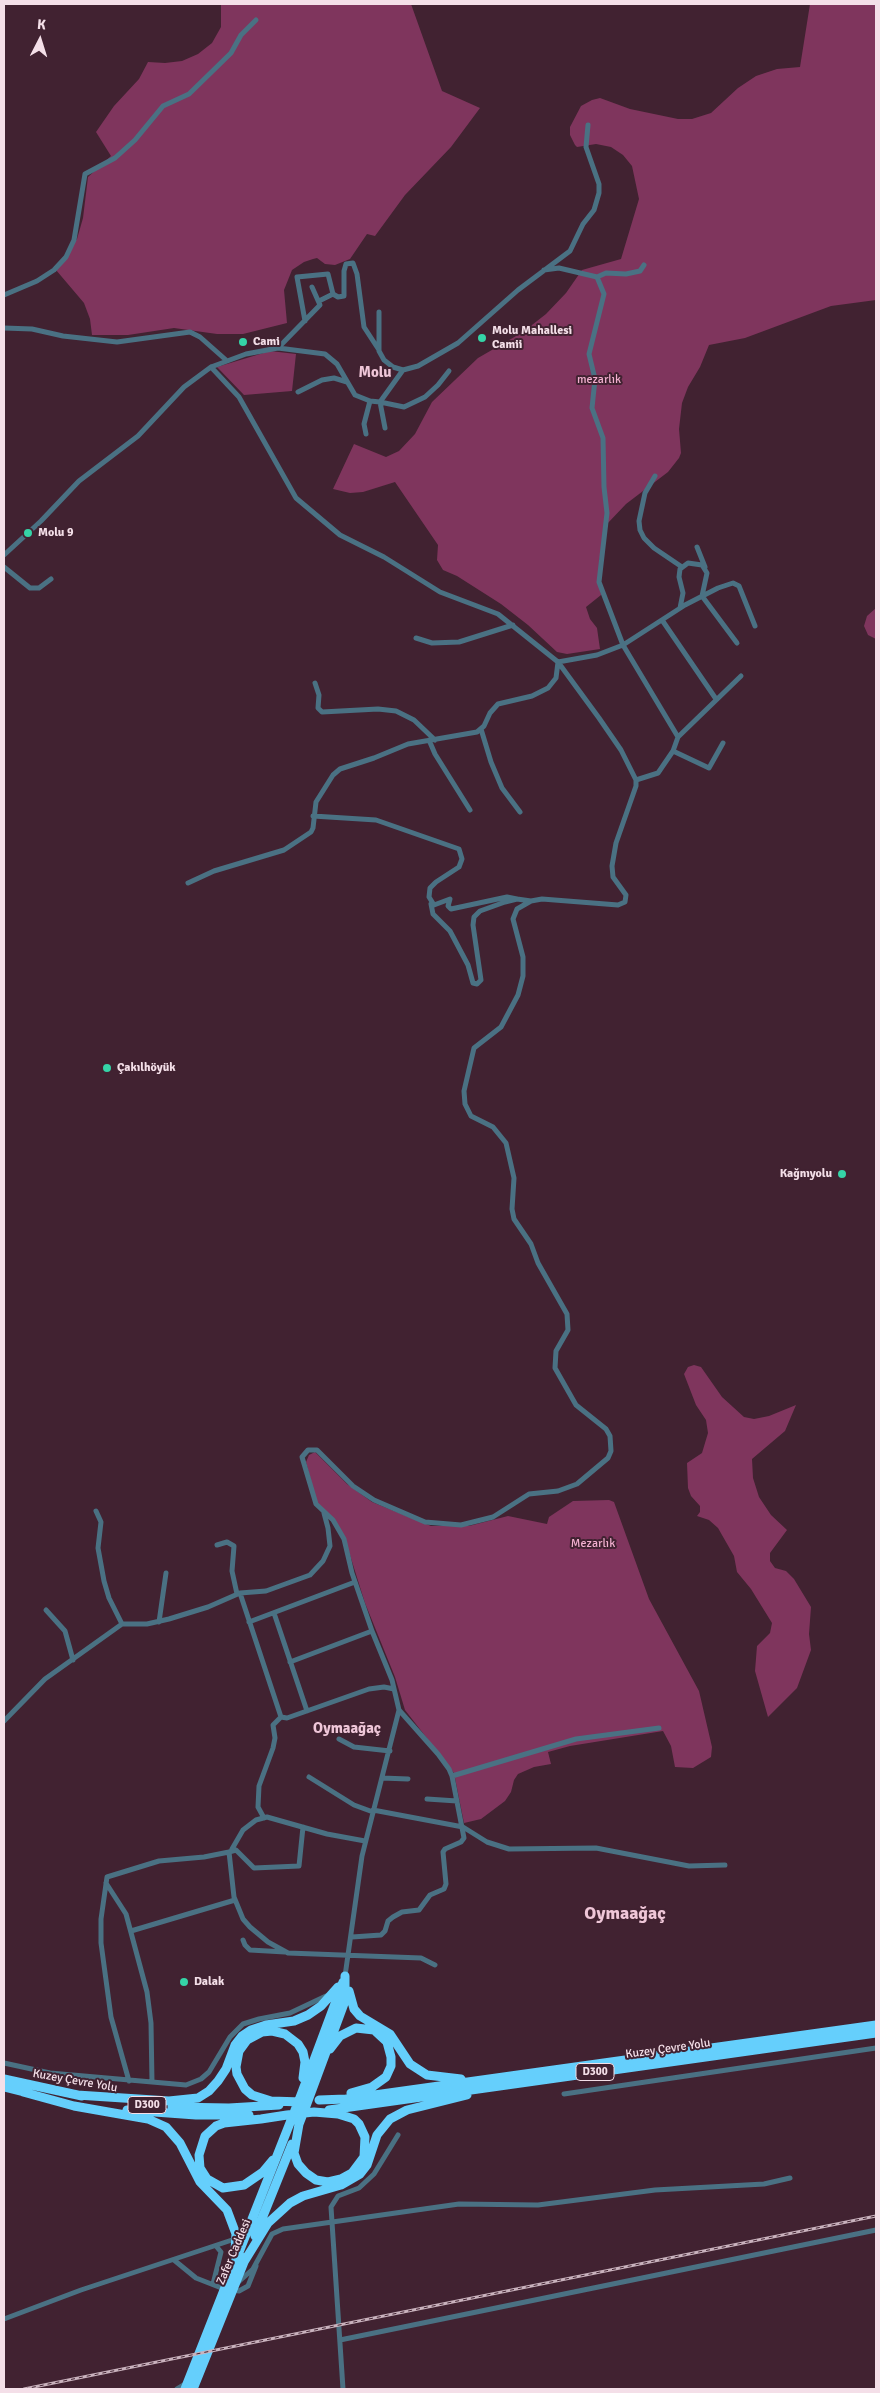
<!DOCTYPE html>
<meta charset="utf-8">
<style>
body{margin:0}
#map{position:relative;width:880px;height:2393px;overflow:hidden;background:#412231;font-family:Signika,sans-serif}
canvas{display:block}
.frame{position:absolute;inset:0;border:5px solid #f4dfe8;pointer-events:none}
.north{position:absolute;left:15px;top:15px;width:50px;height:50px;-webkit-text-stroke:4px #412231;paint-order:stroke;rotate:5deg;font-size:14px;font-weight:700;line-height:20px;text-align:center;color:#f4dfe8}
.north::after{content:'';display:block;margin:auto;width:18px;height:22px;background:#f4dfe8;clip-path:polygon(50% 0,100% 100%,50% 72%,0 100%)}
</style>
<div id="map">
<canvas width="880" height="2393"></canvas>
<div class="frame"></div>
<div class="north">K</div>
</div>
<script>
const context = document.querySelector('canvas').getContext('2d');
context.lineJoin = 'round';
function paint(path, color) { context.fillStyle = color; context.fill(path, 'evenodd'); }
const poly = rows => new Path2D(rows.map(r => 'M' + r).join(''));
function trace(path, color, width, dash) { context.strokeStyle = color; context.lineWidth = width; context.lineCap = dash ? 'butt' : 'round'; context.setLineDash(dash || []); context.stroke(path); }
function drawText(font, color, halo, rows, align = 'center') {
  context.font = font + ' Signika,sans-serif'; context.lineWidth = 4; context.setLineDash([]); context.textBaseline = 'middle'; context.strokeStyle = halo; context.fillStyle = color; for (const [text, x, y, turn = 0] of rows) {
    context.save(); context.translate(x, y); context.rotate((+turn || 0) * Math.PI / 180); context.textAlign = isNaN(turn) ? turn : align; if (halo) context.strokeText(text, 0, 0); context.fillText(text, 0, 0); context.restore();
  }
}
paint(poly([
 [221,4,411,4,442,91,480,108,451,147,405,195,375,236,367,234,350,259,335,265,325,264,317,258,313,259,304,262,292,270,284,290,287,323,243,334,217,334,174,328,128,335,92,335,90,319,84,303,56,270,77,239,83,218,88,177,111,156,96,132,114,106,139,79,148,62,165,63,182,61,198,54,212,43,221,27],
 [810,4,876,4,876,300,831,306,745,338,709,345,700,367,688,387,682,403,679,429,681,453,679,458,668,472,626,504,607,524,599,562,601,595,586,607,590,619,597,628,600,649,567,654,557,652,528,625,501,604,457,576,443,570,437,560,438,545,395,482,363,492,350,493,333,489,354,444,386,457,399,451,415,434,432,402,478,358,523,332,546,314,566,293,582,270,621,259,639,199,632,166,623,155,611,147,596,144,577,147,575,145,570,135,570,127,581,106,592,100,600,98,630,109,678,119,692,119,711,113,738,88,756,76,777,69,800,67],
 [270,351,296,354,292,391,244,395,217,367],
 [876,608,876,639,868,635,864,626,867,616],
 [694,1365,701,1367,722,1397,744,1417,754,1419,769,1416,796,1405,785,1431,752,1459,753,1478,759,1497,771,1515,787,1530,770,1553,770,1561,775,1568,786,1571,794,1579,811,1607,809,1634,811,1650,797,1688,768,1717,755,1671,757,1646,770,1633,772,1623,751,1589,737,1572,734,1556,718,1528,709,1520,697,1516,700,1512,700,1506,691,1496,688,1488,687,1463,702,1453,708,1433,706,1420,696,1405,684,1374,688,1367],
 [315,1452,347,1484,372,1502,431,1526,469,1526,508,1516,547,1524,549,1517,573,1501,609,1500,614,1502,649,1599,699,1691,712,1747,711,1757,693,1768,675,1767,671,1746,663,1731,570,1746,548,1752,551,1764,534,1767,518,1774,514,1780,511,1792,505,1801,481,1819,464,1823,454,1773,405,1710,395,1677,365,1603,344,1536,317,1504,306,1462,309,1455]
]), '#7f355d');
trace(poly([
 [544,270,559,268,597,277,604,294,589,354,595,379,592,408,603,438,604,487,607,513,599,582,623,645,678,737],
 [597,277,606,273,626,274,640,271,644,265],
 [4,295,37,281,54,270,66,257,74,240,85,174,115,158,135,140,163,106,189,94,231,53,241,35,256,20],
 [319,301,333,294,338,297,344,296,344,271,346,264,353,263,357,274,364,327,379,350],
 [379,312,379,351,384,360,393,367,403,370,418,366,458,343,518,290,570,251,583,224,594,210,599,193,599,184,586,147,588,125],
 [305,321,297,277,328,274,333,294],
 [4,328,32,329,63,336,117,342,190,332,200,337,226,360],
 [278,348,320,305,312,287],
 [211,367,239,397,296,498,340,535,384,557,440,592,498,614,558,662,599,718,621,750,636,780,636,786,616,843,612,866,613,877,626,895,625,902,618,905,542,899,531,901,517,909,513,919,523,957,523,976,518,995,501,1027,474,1048,464,1091,465,1104,471,1116,493,1127,506,1143,514,1178,512,1209,514,1219,531,1244,538,1263,567,1314,568,1330,556,1351,555,1368,576,1405,606,1429,610,1436,611,1451,608,1458,577,1484,558,1491,529,1494,493,1517,461,1525,425,1522,374,1500,353,1486,317,1450,308,1450,302,1457,316,1504,333,1520,344,1539,352,1573,372,1631,392,1680,399,1710,362,1856,345,1976],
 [298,392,322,380,334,378,347,382],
 [385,428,380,402,404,407,425,397,438,385,449,371],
 [366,434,364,424,370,401],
 [655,476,645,493,639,521,640,530,644,538,654,548,682,567],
 [697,547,705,567],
 [4,555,41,521,79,481,138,436,184,387,211,367,246,354,278,348,325,354,337,364,355,395,370,401,380,402,403,370],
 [4,567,30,588,39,588,51,579],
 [680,608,683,593,679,577,680,569,688,563,702,565,707,573,702,596,737,643],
 [662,620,716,699],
 [416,638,432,643,459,642,513,625],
 [315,683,319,695,318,708,322,712,378,709,396,711,414,720,435,740],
 [481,729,491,762,502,788,520,812],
 [429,740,435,754,470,810],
 [673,751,709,768,723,743],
 [636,780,658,773,673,751,678,737,741,676],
 [313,816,376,820,459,849,462,859,459,867,436,882,430,888,429,897,434,905,450,899,448,906,451,909,507,897,517,899],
 [188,883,214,871,284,850,311,832,313,828,316,802,333,775,340,769,374,758,408,744,477,732,484,726,490,713,498,704,532,696,548,688,556,678,558,662,597,655,623,645,685,605,718,588,733,583,739,586,755,626],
 [431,904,433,914,450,931,468,965,473,983,477,984,481,980,473,925,474,917,480,911,505,902,517,899,531,901],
 [96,1511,101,1522,98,1548,104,1581,109,1598,122,1624],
 [217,1545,227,1542,234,1546,232,1571,237,1594],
 [240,1593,281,1717,287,1718,369,1689,384,1687,394,1689],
 [46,1610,65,1631,73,1660],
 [274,1613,307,1711],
 [159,1622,166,1573],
 [249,1622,355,1582],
 [290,1662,372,1631],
 [4,1721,45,1679,122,1624,147,1624,169,1619,208,1607,240,1593,266,1591,310,1575,323,1561,330,1546,328,1528,324,1513],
 [339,1739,354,1747,390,1751],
 [452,1776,576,1739,659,1728],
 [309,1777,354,1805,373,1812],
 [382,1778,408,1779],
 [427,1799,457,1801],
 [373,1810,463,1827,487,1842,509,1849,596,1848,689,1866,725,1865],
 [264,1818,258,1807,259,1786,273,1748,275,1738,273,1725,281,1717],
 [303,1827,299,1866,254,1868,236,1850,229,1852,234,1897,243,1919,250,1927,268,1942,288,1953,421,1958,435,1965],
 [232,1849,243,1830,256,1820,267,1817,327,1834,365,1841],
 [106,1883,126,1914,147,1992,151,2023,152,2082],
 [131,1931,235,1900],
 [352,1937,381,1935,385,1931,388,1921,393,1917,402,1912,419,1910,430,1895,444,1889,446,1884,443,1852,445,1849,461,1842,464,1838,452,1776,449,1769,438,1754,399,1710],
 [243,1940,245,1945,250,1950,285,1952],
 [4,2063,50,2073,186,2085,201,2079,209,2072,230,2037,243,2024,259,2019,290,2013,326,1996],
 [129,2081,111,2017,101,1943,101,1919,107,1877,159,1861,204,1857,229,1852],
 [564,2094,876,2048],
 [174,2260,196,2278,224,2289],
 [213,2284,221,2252,216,2246],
 [235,2285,253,2269,272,2234,283,2229,459,2204,538,2205,655,2190,764,2184,790,2178],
 [232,2290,239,2291,248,2286,256,2266],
 [4,2319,81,2290,235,2239],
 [340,2340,876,2230],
 [177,2389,187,2383],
 [343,2389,331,2207,338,2196,359,2188,374,2174,398,2135]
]), '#4a7183', 5);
trace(poly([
 [349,1991,354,2009,360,2016,390,2034,410,2064,427,2075,461,2079],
 [330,2049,340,2036,356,2028,374,2030,387,2042,391,2057,391,2066,386,2077,372,2087,351,2093],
 [4,2079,82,2096],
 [4,2087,28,2093],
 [23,2092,74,2106,148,2119,166,2127,180,2143,200,2182,227,2210,236,2234,235,2251],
 [77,2095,169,2101,198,2098,209,2091,218,2081,226,2069,235,2045,242,2036,251,2030,266,2025,294,2021,308,2015,321,2006,338,1987],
 [319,2100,346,2099,876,2025],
 [302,2102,271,2101,252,2095,245,2089,237,2074,236,2067,239,2051,247,2040,262,2032,272,2031,285,2034,298,2044,303,2052,305,2062,303,2078],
 [172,2107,229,2108,279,2105],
 [127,2110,196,2115,249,2115],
 [329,2110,876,2033],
 [273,2160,263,2172,244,2185,223,2188,207,2179,200,2168,199,2155,205,2136,216,2126,224,2123,261,2119,287,2115,314,2112,338,2114,354,2119,359,2124,365,2137,364,2157,352,2173,341,2179,328,2182,316,2180,306,2173,298,2164,294,2153,299,2124,306,2106,345,2001,345,1976],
 [255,2236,292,2144],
 [244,2262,268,2223,290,2203,303,2196,341,2185,360,2174,367,2165,377,2135,390,2119,407,2110,467,2095],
 [185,2389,301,2095,343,1982],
 [193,2389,246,2257]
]), '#65cffc', 9);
const rail = poly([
 [24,2389,876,2216]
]);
trace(rail, '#c9b2bd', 3);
trace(rail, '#412231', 1, [4]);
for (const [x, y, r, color] of [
 [482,338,5,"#35d4a7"],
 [243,342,5,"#35d4a7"],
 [28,533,5,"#35d4a7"],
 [107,1068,5,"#35d4a7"],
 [842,1174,5,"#35d4a7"],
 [184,1982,5,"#35d4a7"]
]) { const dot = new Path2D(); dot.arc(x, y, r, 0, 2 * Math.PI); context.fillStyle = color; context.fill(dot); trace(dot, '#412231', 2); }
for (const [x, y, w] of [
 [595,2072,38],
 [147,2105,38]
]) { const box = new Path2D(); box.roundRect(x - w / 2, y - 8.5, w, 17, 4); context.fillStyle = '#412231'; context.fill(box); trace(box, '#f4dfe8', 1); }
drawText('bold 11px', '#f4dfe8', null, [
 ["D300",595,2072],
 ["D300",147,2105]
]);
drawText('bold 12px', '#f4dfe8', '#412231', [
 ["Molu Mahallesi",492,331],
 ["Camii",492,345],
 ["Cami",253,342],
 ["Molu 9",38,533],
 ["Çakılhöyük",117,1068],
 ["Kağnıyolu",832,1174,"right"],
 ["Dalak",194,1982]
], 'left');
drawText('12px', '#f3b0d0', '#412231', [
 ["mezarlık",599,380],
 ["Mezarlık",593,1544]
]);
drawText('12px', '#f4dfe8', '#412231', [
 ["Kuzey Çevre Yolu",668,2049,-8],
 ["Kuzey Çevre Yolu",75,2081,10],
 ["Zafer Caddesi",234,2252,-67]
]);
drawText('bold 15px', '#efc6d8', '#412231', [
 ["Molu",375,373],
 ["Oymaağaç",347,1729]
]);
drawText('bold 18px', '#efc6d8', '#412231', [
 ["Oymaağaç",625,1914]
]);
</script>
